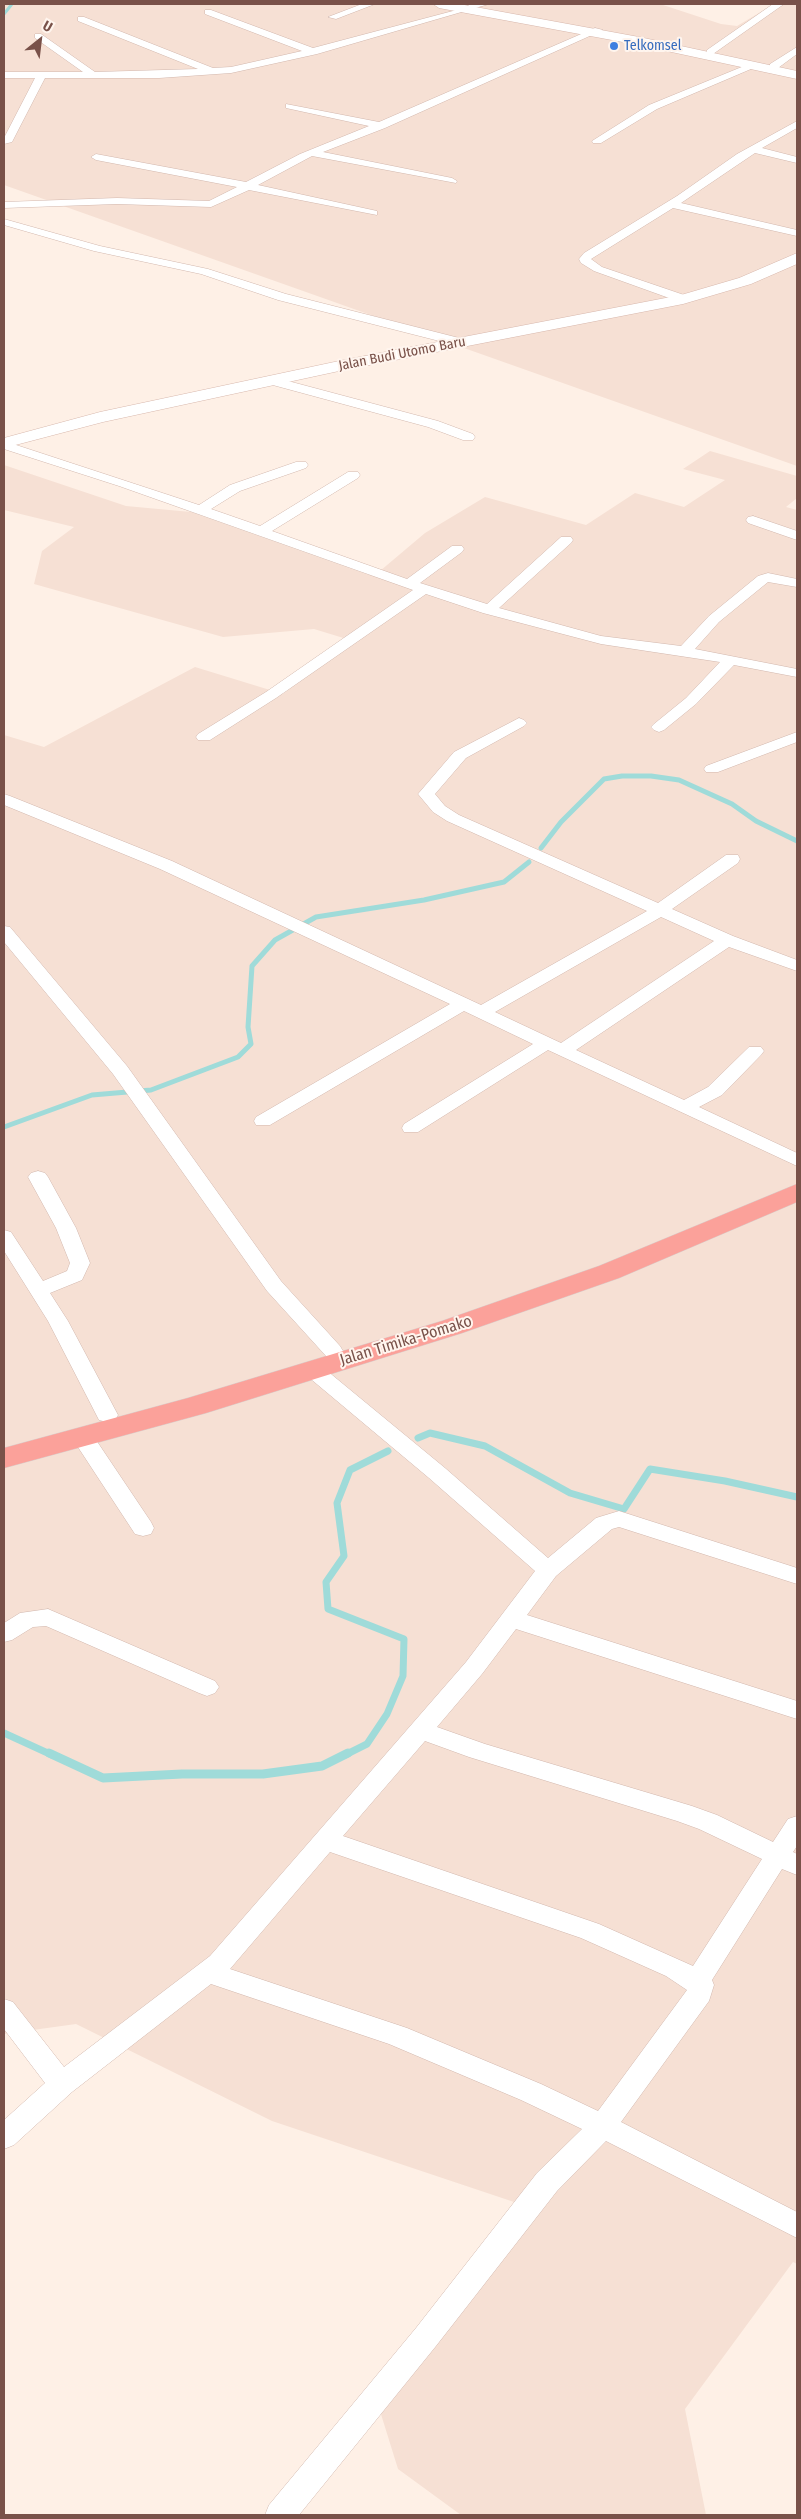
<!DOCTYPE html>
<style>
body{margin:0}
#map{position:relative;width:801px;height:2519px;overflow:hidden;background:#fef0e6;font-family:"Fira Sans Condensed",sans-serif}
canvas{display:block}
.frame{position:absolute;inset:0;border:5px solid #795149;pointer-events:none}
.north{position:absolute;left:15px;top:15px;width:50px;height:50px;-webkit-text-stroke:4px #fff5ee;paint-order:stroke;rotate:29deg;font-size:14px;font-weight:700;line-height:20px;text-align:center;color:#795149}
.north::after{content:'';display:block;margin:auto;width:18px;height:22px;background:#795149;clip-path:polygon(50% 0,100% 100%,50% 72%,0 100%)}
</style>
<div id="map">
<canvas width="801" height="2519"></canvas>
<div class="frame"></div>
<div class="north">U</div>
</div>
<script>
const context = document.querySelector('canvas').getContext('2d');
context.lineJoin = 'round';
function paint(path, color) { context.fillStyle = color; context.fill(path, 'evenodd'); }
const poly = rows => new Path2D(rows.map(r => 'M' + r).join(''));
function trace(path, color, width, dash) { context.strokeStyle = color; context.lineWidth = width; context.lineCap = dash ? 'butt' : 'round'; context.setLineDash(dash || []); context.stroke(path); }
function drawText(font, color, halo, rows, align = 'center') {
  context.font = font + ' "Fira Sans Condensed",sans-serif'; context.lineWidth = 4; context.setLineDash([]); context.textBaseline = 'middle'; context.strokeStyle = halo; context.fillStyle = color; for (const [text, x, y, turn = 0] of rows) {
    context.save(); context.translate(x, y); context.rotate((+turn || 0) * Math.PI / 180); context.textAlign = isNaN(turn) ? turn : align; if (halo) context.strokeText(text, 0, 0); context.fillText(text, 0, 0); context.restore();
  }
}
paint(poly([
 [4,4,660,4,721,24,737,26,774,4,797,4,797,466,4,185],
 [710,451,797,476,797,498,786,507,797,510,797,2264,793,2262,685,2409,706,2515,461,2515,398,2469,380,2411,523,2205,272,2121,76,2024,4,2034,4,735,44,747,195,667,283,694,350,640,314,629,223,637,34,584,42,551,74,527,4,510,4,465,126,506,191,512,369,575,380,571,425,533,485,497,586,525,635,493,684,507,725,480,683,469]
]), '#f6e0d4');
trace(poly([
 [4,14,12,4]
]), '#9fdbd9', 3);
trace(poly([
 [541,848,561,822,604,779,622,776,651,776,679,780,732,804,756,821,797,841],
 [4,1127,92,1095,151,1090,238,1057,251,1044,248,1027,252,966,275,940,316,917,424,900,504,882,529,862]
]), '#9fdbd9', 5);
trace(poly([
 [418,1438,430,1433,485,1446,570,1493,624,1509,650,1469,725,1481,797,1497],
 [4,1733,52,1755],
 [345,1755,367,1744,387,1714,403,1676,404,1639,328,1609,326,1582,344,1556,337,1503,350,1470,388,1451]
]), '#9fdbd9', 7);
trace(poly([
 [49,1753,103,1778,182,1774,263,1774,322,1766,348,1753]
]), '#9fdbd9', 9);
const street = poly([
 [362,4,375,4,336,19,328,17,362,4],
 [469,4,489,4,317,54,231,73,159,78,45,78,12,142,4,144,4,138,35,78,4,78,4,72,83,72,35,38,35,34,41,34,95,72,198,69,78,21,78,17,84,17,213,68,231,67,302,51,205,14,205,10,211,10,313,48,468,7,469,4],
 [773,4,784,4,713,54,707,54,707,50,773,4],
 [595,28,603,30,385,128,323,152,452,178,457,181,456,183,312,156,258,185,377,211,377,215,249,190,211,207,117,204,4,208,4,202,117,198,209,201,237,187,96,160,91,157,96,154,246,182,300,154,369,126,286,108,286,104,379,122,595,28],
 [797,47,797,54,778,68,770,68,770,64,797,47],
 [749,64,758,66,657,109,601,143,593,143,592,141,649,105,749,64],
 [797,121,797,128,762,148,797,157,797,163,755,153,681,203,797,230,797,236,673,208,591,259,602,267,687,296,689,299,683,303,594,271,581,263,579,259,584,253,677,196,737,154,797,121],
 [4,219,100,246,208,269,286,294,463,339,465,342,459,346,278,300,201,274,94,251,4,225,4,219],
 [273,377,438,421,473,434,475,437,473,440,463,440,428,427,269,384,267,381,273,377],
 [4,441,199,505,230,485,296,462,306,462,308,465,306,468,240,491,211,509,260,526,348,472,358,472,360,475,358,478,272,531,407,579,452,546,462,546,464,549,462,552,420,583,487,604,561,537,571,537,573,540,571,543,499,608,601,636,681,646,709,616,758,576,768,573,797,579,797,587,768,582,719,622,695,649,797,669,797,677,734,665,696,704,664,730,659,732,654,730,651,727,654,724,686,698,720,662,601,644,483,613,426,594,276,698,210,740,198,740,196,737,198,734,266,692,413,590,119,486,4,449,4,441],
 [753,516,797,531,797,540,748,523,746,520,748,517,753,516],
 [519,718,524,720,527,723,524,726,466,758,435,794,445,806,459,815,658,903,726,855,738,855,740,859,738,863,672,909,733,936,797,960,797,971,729,947,576,1050,684,1100,708,1087,749,1047,761,1047,764,1051,761,1055,722,1095,699,1107,797,1153,797,1166,548,1050,418,1132,404,1132,402,1128,404,1124,533,1044,464,1011,270,1125,256,1125,254,1121,256,1117,450,1004,160,869,4,805,4,794,10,796,172,861,481,1005,647,911,447,821,433,812,418,794,454,752,519,718],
 [661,917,714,941,561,1043,495,1012,661,917],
 [797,732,797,742,718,772,706,772,704,769,706,766,797,732],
 [4,926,10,927,127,1066,281,1281,340,1346,343,1351,340,1356,333,1358,326,1356,267,1291,113,1074,4,942,4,926],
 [38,1171,45,1173,48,1177,76,1228,90,1263,82,1280,50,1293,68,1321,118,1415,115,1420,107,1422,99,1420,48,1321,4,1251,4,1230,11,1232,43,1281,67,1271,70,1263,56,1228,28,1177,31,1173,38,1171],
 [313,1363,320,1365,445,1468,548,1558,596,1518,619,1511,797,1568,797,1584,619,1527,612,1529,556,1576,527,1615,797,1701,797,1719,516,1629,482,1674,437,1727,485,1744,692,1806,717,1815,773,1842,788,1819,797,1816,797,1846,793,1852,797,1854,797,1875,782,1869,712,1980,714,1985,709,2001,621,2122,797,2212,797,2238,606,2141,557,2191,436,2346,299,2515,265,2515,269,2505,416,2328,537,2173,582,2129,521,2100,389,2044,211,1984,72,2092,14,2145,4,2149,4,2120,45,2083,4,2029,4,1999,13,2002,64,2067,210,1956,466,1662,535,1571,429,1478,306,1375,303,1370,306,1365,313,1363],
 [425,1741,469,1757,677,1821,699,1829,762,1859,693,1966,599,1924,343,1836,425,1741],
 [330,1852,581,1938,666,1976,687,1990,598,2111,541,2084,407,2028,230,1969,330,1852],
 [82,1429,90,1431,151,1522,154,1528,151,1534,143,1536,135,1534,74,1441,71,1436,74,1431,82,1429],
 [48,1609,215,1681,219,1687,215,1693,207,1696,199,1693,46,1626,33,1627,12,1640,4,1642,4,1623,20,1613,48,1609]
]);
const secondary = poly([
 [433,4,459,4,639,37,797,71,797,79,639,45,439,8,433,4],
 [797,253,797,264,751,284,683,304,339,371,103,422,4,448,4,438,100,412,339,361,681,295,739,278,797,253]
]);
const highway = poly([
 [797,1184,797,1202,619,1278,462,1333,206,1413,4,1468,4,1448,188,1398,442,1321,599,1266,797,1184]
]);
trace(street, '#d3b8ae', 1);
trace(secondary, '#d8b8ad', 1);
trace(highway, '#d9cecc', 1);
paint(street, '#fff');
paint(secondary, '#fff');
paint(highway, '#fba19a');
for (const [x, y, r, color] of [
 [614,46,5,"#3f7fe0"]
]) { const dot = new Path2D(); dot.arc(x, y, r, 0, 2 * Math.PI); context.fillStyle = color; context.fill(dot); trace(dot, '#fff5ee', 2); }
drawText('14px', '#366cbe', '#fff5ee', [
 ["Telkomsel",624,46]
], 'left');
drawText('14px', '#795149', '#fff5ee', [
 ["Jalan Budi Utomo Baru",402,354,-11]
]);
drawText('16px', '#795149', '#fff5ee', [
 ["Jalan Timika-Pomako",406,1341,-17]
]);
</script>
